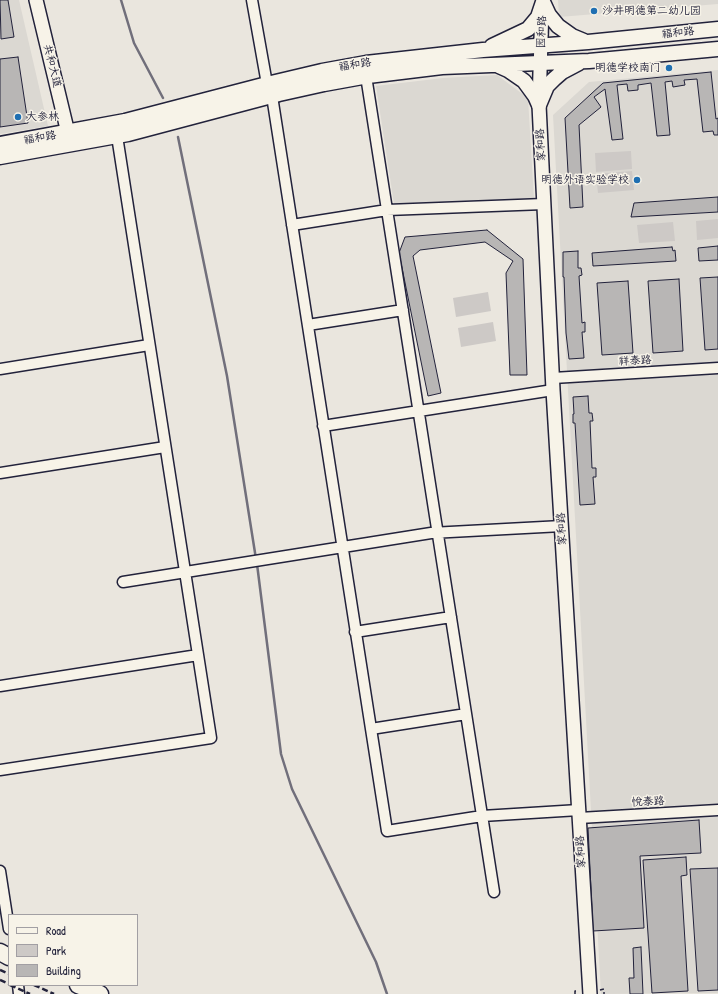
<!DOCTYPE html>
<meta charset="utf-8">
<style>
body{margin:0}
#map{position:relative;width:718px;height:994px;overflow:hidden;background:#eae6de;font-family:"Patrick Hand",sans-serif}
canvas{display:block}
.legend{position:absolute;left:8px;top:914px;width:130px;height:72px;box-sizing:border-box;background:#f7f3e8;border:1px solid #a29fa3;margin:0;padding:5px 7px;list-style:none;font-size:12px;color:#22223b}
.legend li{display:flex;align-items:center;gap:8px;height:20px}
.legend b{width:20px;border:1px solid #a29fa3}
</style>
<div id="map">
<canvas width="718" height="994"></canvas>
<ul class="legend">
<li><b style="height:5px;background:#f7f3e8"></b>Road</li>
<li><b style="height:11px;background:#cdc9c6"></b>Park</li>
<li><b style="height:11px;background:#b8b6b5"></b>Building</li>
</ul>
</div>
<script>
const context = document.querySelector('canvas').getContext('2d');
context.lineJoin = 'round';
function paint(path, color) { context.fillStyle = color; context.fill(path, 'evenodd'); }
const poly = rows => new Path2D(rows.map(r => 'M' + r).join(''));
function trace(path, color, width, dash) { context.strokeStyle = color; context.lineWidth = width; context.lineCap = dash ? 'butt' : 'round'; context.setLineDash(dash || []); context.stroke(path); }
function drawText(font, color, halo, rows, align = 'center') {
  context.font = font + ' "Patrick Hand","LXGW WenKai TC",sans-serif'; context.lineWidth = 3; context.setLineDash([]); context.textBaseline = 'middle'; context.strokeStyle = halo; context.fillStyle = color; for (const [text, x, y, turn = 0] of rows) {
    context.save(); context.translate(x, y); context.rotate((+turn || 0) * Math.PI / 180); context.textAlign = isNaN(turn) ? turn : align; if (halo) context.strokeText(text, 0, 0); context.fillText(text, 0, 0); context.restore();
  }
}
paint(poly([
 [0,0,19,0,48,126,0,134],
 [558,0,718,0,718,4,559,17],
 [718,70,718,993,601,994,553,115,589,82],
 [497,75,528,98,534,199,394,204,376,86,443,78]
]), '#dbd8d2');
paint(poly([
 [631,151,632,169,596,172,595,153],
 [632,171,634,190,598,193,596,174],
 [718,219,718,238,697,240,696,221],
 [673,222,675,241,639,243,637,225],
 [488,292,491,311,456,317,453,298],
 [493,322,496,341,461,347,458,328]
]), '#cdc9c6');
trace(poly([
 [121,0,134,43,163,98],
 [178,137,227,376,256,559],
 [257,564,281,754,292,789,376,962,387,994]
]), '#716f7b', 2.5);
const building = poly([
 [0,0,8,0,14,37,1,39,0,0],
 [18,57,28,123,0,127,0,59,18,57],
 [711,72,716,119,718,118,718,135,714,135,713,131,703,132,697,79,684,80,685,85,673,87,672,81,665,82,670,135,657,136,651,83,638,85,638,90,628,91,627,84,617,85,623,139,612,140,605,89,594,97,601,107,579,125,583,207,570,208,565,118,603,83,711,72],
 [718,197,718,212,631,217,634,203,718,197],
 [487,230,523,259,527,375,510,375,506,273,513,261,485,242,420,250,413,256,441,393,428,396,399,253,405,237,487,230],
 [718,246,718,260,699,261,698,248,718,246],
 [672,247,673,251,675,250,676,261,593,266,592,253,672,247],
 [578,251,578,268,581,268,582,275,579,276,582,323,585,322,585,332,582,332,584,358,569,359,566,333,564,277,563,277,563,252,578,251],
 [718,277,718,349,705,350,700,278,718,277],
 [679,279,683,351,653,353,648,281,679,279],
 [628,281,633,353,602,355,597,283,628,281],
 [588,396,589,413,592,413,593,421,590,421,592,468,596,468,596,477,593,477,595,504,580,505,575,423,573,423,573,414,574,414,573,397,588,396],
 [699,820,701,853,640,856,644,928,593,931,588,828,699,820],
 [686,857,687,875,681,876,688,991,652,993,643,860,686,857],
 [718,868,718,990,698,991,690,869,718,868],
 [641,947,643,994,630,994,629,978,634,978,633,948,641,947]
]);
paint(building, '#b8b6b5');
trace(building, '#22223b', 1);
const minor = poly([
 [252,0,267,84],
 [366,76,494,892],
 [272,96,387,831,482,816,579,810],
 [292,225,387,210,544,204],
 [308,325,403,310],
 [0,369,149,345],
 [553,378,718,368],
 [323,426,553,390],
 [0,473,165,447],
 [123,582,431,533,562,526],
 [355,632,451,617],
 [0,686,198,655],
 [371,729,466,714],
 [0,770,211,738,117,136],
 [579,818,718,810],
 [0,871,9,929],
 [18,985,19,994]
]);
const tertiary = poly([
 [36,0,68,133],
 [542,6,539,105,553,390,590,994]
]);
const secondary = poly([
 [543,2,549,15,558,26,572,36,584,41],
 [492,46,528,29,538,17,543,2],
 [499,66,508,70,524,81,535,96,539,105],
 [539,105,547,86,554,79,562,72,579,63],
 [0,144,125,121,267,84,322,71,366,63,483,50,588,42,718,29],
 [0,157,128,134,279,94,324,84,368,76,442,67,589,61,718,49]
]);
const primary = poly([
 [0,952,9,957],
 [78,985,100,994]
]);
trace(minor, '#22223b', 13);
trace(tertiary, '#22223b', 16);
trace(secondary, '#22223b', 17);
trace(primary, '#22223b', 19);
trace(poly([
 [600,990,604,989,604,994],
 [575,994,575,991,579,991]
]), '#22223b', 1.5, [4, 3]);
trace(minor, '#f7f3e8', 10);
trace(tertiary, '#f7f3e8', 13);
trace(secondary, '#f7f3e8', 14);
trace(primary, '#f7f3e8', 16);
trace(poly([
 [0,970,9,974],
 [0,980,9,984],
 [10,985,30,994],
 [34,985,54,994]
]), '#22223b', 2.5, [6, 3]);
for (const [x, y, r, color] of [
 [594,11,4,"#1f6fb2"],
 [669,68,4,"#1f6fb2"],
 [18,117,4,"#1f6fb2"],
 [637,180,4,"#1f6fb2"]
]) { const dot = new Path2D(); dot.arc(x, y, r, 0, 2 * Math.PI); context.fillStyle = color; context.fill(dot); trace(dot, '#f7f3e8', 1.5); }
drawText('11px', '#22223b', '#f7f3e8', [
 ["沙井明德第二幼儿园",602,11],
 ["明德学校南门",661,68,"right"],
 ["大参林",26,117],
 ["明德外语实验学校",629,180,"right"]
], 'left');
drawText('11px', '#22223b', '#f7f3e8', [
 ["园和路",542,32,-88],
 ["福和路",678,33,-6],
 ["福和路",355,65,-9],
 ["共和大道",52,66,76],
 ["福和路",40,138,-10],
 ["家和路",541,145,-93],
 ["祥泰路",635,361,-3],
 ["家和路",562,529,-93],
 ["悦泰路",648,802,-3],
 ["家和路",581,852,-93]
]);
</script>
